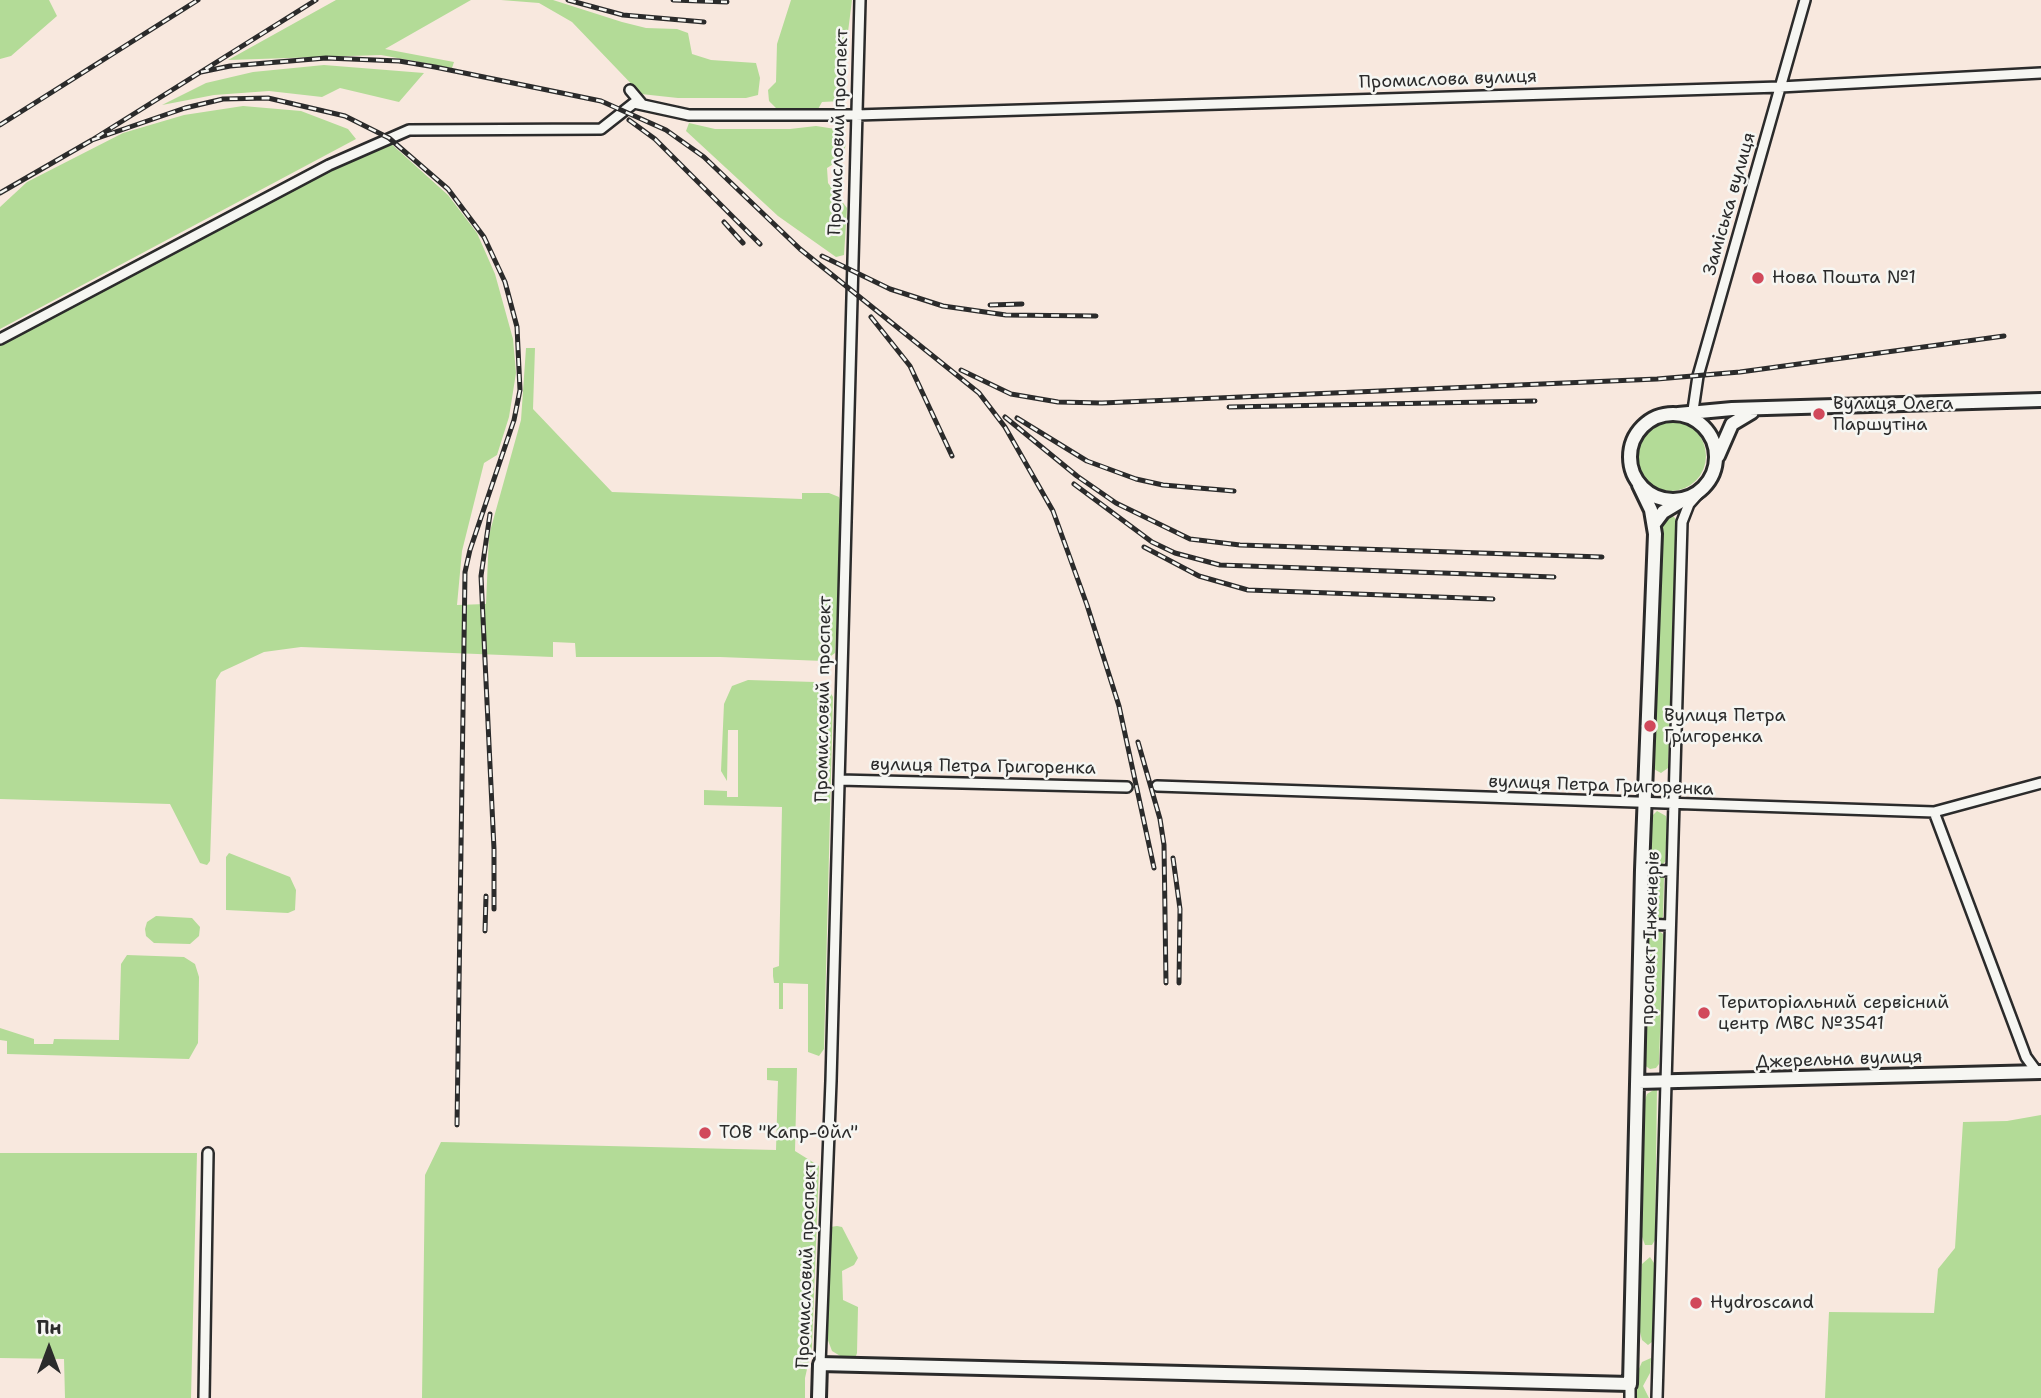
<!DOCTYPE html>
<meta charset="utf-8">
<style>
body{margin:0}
#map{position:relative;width:2041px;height:1398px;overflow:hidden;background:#f8e8de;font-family:"Shantell Sans",sans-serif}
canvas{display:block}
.north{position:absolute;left:14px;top:1314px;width:70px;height:70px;-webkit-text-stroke:5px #f6f6f2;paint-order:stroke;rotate:0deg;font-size:19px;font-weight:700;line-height:28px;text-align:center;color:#2b2b2b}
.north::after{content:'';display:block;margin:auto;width:24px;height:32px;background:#2b2b2b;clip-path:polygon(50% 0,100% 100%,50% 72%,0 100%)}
</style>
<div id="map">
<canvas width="2041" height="1398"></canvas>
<div class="north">Пн</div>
</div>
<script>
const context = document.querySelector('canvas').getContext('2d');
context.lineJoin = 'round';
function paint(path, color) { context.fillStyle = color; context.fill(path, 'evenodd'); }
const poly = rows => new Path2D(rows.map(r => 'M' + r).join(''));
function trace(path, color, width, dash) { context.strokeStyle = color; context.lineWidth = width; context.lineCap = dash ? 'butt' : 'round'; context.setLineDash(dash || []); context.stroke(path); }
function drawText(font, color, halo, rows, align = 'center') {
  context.font = font + ' "Shantell Sans",sans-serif'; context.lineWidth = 5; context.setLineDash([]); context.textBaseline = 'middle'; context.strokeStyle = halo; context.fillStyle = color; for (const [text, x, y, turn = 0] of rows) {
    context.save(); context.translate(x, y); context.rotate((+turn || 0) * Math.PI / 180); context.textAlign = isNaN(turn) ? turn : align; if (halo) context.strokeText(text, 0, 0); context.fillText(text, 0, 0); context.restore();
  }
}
paint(poly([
 [0,0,49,0,57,16,11,56,0,59],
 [336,0,471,0,385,49,454,62,452,68,381,55,228,60],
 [501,0,553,0,622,22,646,28,677,29,688,33,692,54,711,60,756,63,760,78,758,95,746,98,678,98,641,94,572,22,539,3],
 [791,0,852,0,846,48,845,91,841,101,822,102,817,111,780,112,769,101,768,90,776,82,777,44],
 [324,65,424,73,399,102,340,88,322,97,269,91,214,95,162,105,206,83,253,72],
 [243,106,301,111,348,129,356,139,0,329,0,207,27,182,123,133,184,115],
 [689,123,715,129,790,129,816,126,842,130,846,143,843,158,827,168,828,183,847,208,844,255,836,257,778,216,686,131],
 [388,141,448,195,477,233,495,274,513,339,516,373,509,417,497,455,484,463,462,551,457,605,486,604,489,535,521,420,526,348,535,348,533,409,612,492,802,499,802,493,829,493,839,497,842,505,835,653,824,661,720,657,576,657,575,643,553,642,553,657,301,647,264,652,221,672,216,680,210,861,207,865,200,863,170,804,0,799,0,344],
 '1636 456a35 35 0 1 1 70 0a35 35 0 1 1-70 0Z',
 [1671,514,1676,519,1668,768,1661,773,1652,768,1658,526],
 [748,680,815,682,829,690,833,697,824,1049,819,1056,808,1052,808,984,783,983,783,1009,779,1009,779,983,774,983,773,976,773,968,779,966,782,807,704,805,704,790,727,791,727,797,738,797,738,730,728,730,727,781,721,771,724,704,732,686],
 [1657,811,1666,816,1667,823,1665,862,1659,867,1650,865,1648,860,1649,819],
 [229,853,290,877,296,890,295,910,288,913,226,910,226,857],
 [1653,876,1664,877,1663,917,1659,920,1648,921,1647,880],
 [156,916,192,918,200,927,199,936,190,944,154,943,146,936,145,929,147,922],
 [1659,931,1663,934,1659,1064,1656,1068,1650,1069,1644,1065,1643,1050,1646,932],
 [127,955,184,957,195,964,199,977,198,1043,189,1059,7,1054,7,1041,0,1040,0,1028,34,1039,34,1044,53,1044,54,1039,119,1040,121,964],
 [767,1068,797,1068,795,1151,819,1166,812,1347,805,1378,805,1398,422,1398,425,1175,441,1142,776,1150,778,1081,767,1080],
 [1657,1088,1655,1240,1652,1245,1645,1245,1640,1231,1644,1103,1647,1094],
 [2041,1115,2041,1398,1825,1398,1829,1312,1934,1313,1938,1269,1955,1248,1963,1122,2007,1121],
 [0,1153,197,1153,191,1398,65,1398,64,1359,0,1358],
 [837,1226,842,1227,858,1258,854,1265,842,1271,843,1300,858,1307,857,1353,855,1359,847,1360,832,1351,826,1335,828,1241,830,1227],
 [1650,1257,1654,1263,1654,1324,1652,1342,1648,1345,1642,1340,1637,1320,1642,1264],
 [1651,1358,1650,1373,1643,1386,1649,1398,1635,1398,1638,1371,1642,1362]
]), '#b3db97');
const street = poly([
 [630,90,641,103],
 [0,339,329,165,409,130,601,129,634,103,689,115,856,115,1780,87,2041,73],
 [1692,417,1698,376,1805,0],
 [839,780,1127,787],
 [1157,786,1934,812,2041,783],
 [1934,812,2026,1057,2037,1072],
 [1642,870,1671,871],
 [1641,924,1669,925],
 [820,1364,831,1081,860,0],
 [204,1398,208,1153],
 [1630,1398,1630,1384],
 [1657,1398,1682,522,1689,504,1705,486]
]);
const secondary = poly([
 [1678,414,1732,409,2041,400],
 '1630 457a43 43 0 1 1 86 0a43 43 0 1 1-86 0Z',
 [1718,456,1732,424,1752,412],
 [1654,524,1663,512,1683,500],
 [1638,1082,2041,1072],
 [819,1398,820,1364,1630,1384,1642,870,1655,534,1651,510,1639,485]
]);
trace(street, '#2b2b2b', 14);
trace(secondary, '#2b2b2b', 18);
trace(street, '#f6f6f2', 9);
trace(secondary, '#f6f6f2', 12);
const rail = poly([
 [568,0,623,15,704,22],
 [673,0,727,2],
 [201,72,230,66,326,58,399,61,435,67,601,101,666,130,704,157,800,249,979,393,1005,427,1053,511,1087,605,1119,706,1154,868],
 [629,120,655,139,760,244],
 [0,125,198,0],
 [92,140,185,108,223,99,268,98,345,116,389,138,448,189,484,237,505,282,517,327,520,390,514,420,470,550,465,572,457,1125],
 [0,193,92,140,316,0],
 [724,222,743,243],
 [822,256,890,289,943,306,1006,315,1096,316],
 [990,305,1022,304],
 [871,317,910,366,952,456],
 [961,370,1011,394,1058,402,1102,403,1657,379,1740,372,2004,336],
 [1229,407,1535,401],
 [1005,417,1077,476,1116,503,1190,539,1240,545,1602,557],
 [1017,418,1087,461,1136,479,1163,485,1234,491],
 [1074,484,1152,542,1175,553,1220,565,1554,577],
 [490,514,481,576,494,849,494,909],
 [1144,547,1199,576,1248,590,1493,599],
 [1138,742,1160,819,1164,845,1166,983],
 [1173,858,1180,909,1179,983],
 [485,931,486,896]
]);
trace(rail, '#2b2b2b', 5);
trace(rail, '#f6f6f2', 2.5, [8]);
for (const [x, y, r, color] of [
 [1758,278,7,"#d1495b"],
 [1819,414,7,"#d1495b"],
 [1650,726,7,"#d1495b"],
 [1704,1013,7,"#d1495b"],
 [705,1133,7,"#d1495b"],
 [1696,1303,7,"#d1495b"]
]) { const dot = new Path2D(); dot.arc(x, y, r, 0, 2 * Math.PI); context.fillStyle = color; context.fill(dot); trace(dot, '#f6f6f2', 2.5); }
drawText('18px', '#2b2b2b', '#f6f6f2', [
 ["Промислова вулиця",1448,80,-2],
 ["Промисловий проспект",839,132,-88],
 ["Заміська вулиця",1730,204,-74],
 ["Промисловий проспект",824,699,-89],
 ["вулиця Петра Григоренка",983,767,1],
 ["вулиця Петра Григоренка",1601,786,2],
 ["проспект Інженерів",1651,938,-88],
 ["Джерельна вулиця",1839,1060,-2],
 ["Промисловий проспект",807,1265,-88]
]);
drawText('18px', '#2b2b2b', '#f6f6f2', [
 ["Нова Пошта №1",1772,278],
 ["Вулиця Олега",1833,404],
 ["Паршутіна",1833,425],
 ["Вулиця Петра",1664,716],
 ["Григоренка",1664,737],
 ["Територіальний сервісний",1718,1003],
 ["центр МВС №3541",1718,1024],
 ["ТОВ \"Капр-Ойл\"",719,1133],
 ["Hydroscand",1710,1303]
], 'left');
</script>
